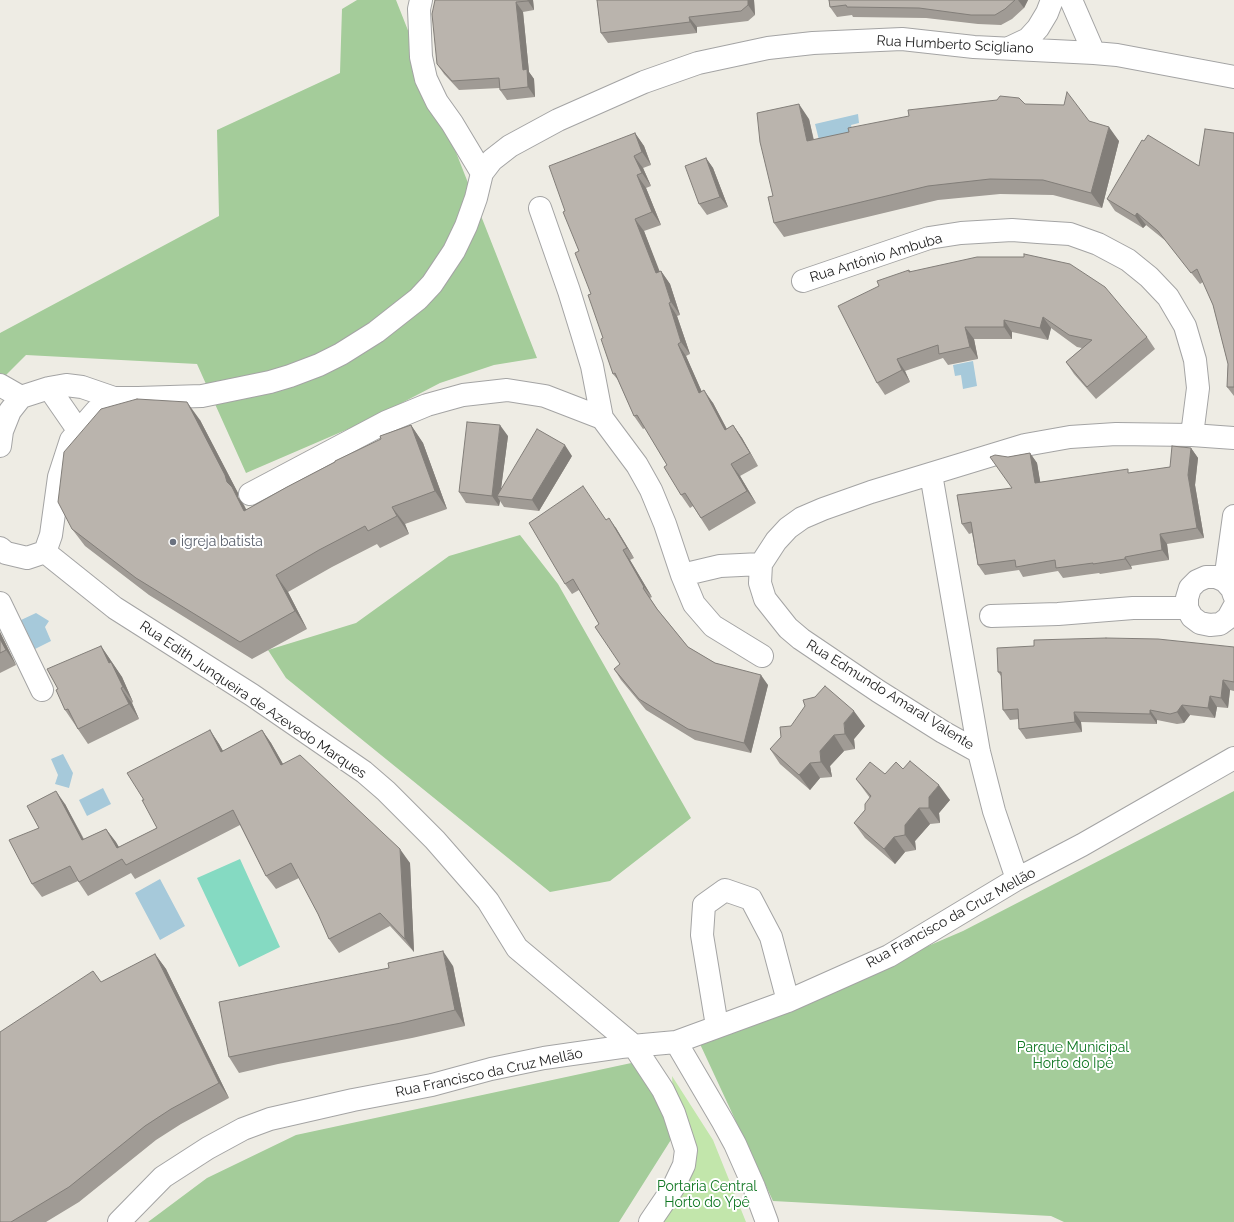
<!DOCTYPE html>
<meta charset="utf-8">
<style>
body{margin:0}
canvas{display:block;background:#eeece4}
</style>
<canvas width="1234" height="1222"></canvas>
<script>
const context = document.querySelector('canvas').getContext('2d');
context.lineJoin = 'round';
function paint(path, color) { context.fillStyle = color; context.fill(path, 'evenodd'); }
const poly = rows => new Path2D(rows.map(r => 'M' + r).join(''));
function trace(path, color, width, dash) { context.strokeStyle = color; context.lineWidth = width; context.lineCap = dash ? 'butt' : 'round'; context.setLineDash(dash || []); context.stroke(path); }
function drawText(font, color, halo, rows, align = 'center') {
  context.font = font + ' Raleway,sans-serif'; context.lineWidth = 4; context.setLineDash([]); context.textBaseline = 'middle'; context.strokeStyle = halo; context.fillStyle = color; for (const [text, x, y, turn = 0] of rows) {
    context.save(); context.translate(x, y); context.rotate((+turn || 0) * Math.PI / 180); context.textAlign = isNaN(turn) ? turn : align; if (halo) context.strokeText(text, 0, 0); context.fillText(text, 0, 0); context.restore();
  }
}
paint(poly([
 [672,1076,713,1140,746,1222,659,1222,687,1175,674,1113]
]), '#c2e6ab');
paint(poly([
 [357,0,396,0,537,358,494,365,440,383,369,420,246,473,197,364,26,355,0,381,0,333,219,216,217,130,340,73,342,9],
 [520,535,558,584,691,818,610,881,550,892,286,678,268,650,356,623,449,556],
 [1234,791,1234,1222,1064,1222,1051,1216,773,1201,700,1044,963,931],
 [636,1062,674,1135,619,1222,148,1222,207,1178,296,1135]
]), '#a4cc9a');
paint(poly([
 [240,859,280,947,239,967,197,878]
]), '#85dac2');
paint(poly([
 [858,114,859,123,851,125,853,132,819,140,815,124],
 [973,361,977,386,963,389,961,375,955,376,953,365],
 [36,613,49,621,45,627,51,641,35,649,21,620],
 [63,754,73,773,69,788,55,784,58,775,51,759],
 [103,788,111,804,87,816,79,800],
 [160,879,185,926,160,940,135,893]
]), '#a6c9da');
const minor = poly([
 [421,0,419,9,421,57,426,79,437,102,452,123,482,173],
 [1071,0,1094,53],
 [1009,48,1028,39,1038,28,1047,13,1052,0],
 [540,208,569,291,582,333,592,366,602,418],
 [803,281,929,238,961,233,1012,230,1038,232,1070,234,1098,244,1128,260,1149,277,1168,297,1185,326,1195,360,1198,388,1192,435],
 [0,385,21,397,49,388,66,385,82,387,114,398,138,398,202,396,270,382,290,376,319,365,341,354,376,332,418,299,432,284,454,251,466,226,476,198,482,173,492,160,510,146,558,120,644,82,698,63,768,48,813,43,902,39,974,47,1094,53,1117,55,1234,77],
 [49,388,78,430],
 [0,446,2,431,10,411,21,397],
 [931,474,979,752,994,811,1017,879],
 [250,494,386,422,427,405,463,395,507,390,545,396,602,418,637,465,651,490,665,524,682,575,694,604,713,626,762,656],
 [0,548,6,553,27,558,45,552,115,608,252,695,364,772,386,791,435,840,477,888,488,901,517,948,634,1046,663,1090,674,1113,686,1150,684,1165,673,1188,650,1222],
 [45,552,51,535,59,477,71,440,96,411,114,398],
 [682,575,720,566,761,564],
 [1225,581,1234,516],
 [1234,595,1232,589,1225,581,1216,577,1206,577,1197,581,1190,588,1187,598,1187,608,1192,617,1200,623,1210,625,1220,624,1228,618,1234,607],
 [0,603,42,690],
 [991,616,1058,614,1133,608,1187,608],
 [979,752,943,732,878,691,801,639,788,628,765,599,760,583,761,564,776,541,788,528,802,518,823,509,871,492,1025,445,1070,437,1116,434,1192,435,1234,438],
 [717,1026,702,935,704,905,725,890,751,899,771,937,788,1001],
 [676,1042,723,1122,735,1144,754,1187,767,1222],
 [119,1222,163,1177,208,1148,243,1129,270,1119,353,1100,432,1085,491,1069,544,1058,621,1047,676,1042,788,1001,889,956,1017,879,1082,845,1234,758]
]);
trace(minor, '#a4a4a4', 24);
trace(minor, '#fff', 22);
paint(poly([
 [435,0,533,0,534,10,523,12,529,72,534,79,535,97,507,100,500,90,500,88,459,90,444,74,437,64],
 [597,0,754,0,755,15,748,21,697,27,697,33,608,43,601,33],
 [829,0,1028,0,1024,8,1012,19,1001,25,978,24,926,18,853,17,852,15,837,17,830,7],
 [1025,104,1089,121,1119,141,1102,208,1053,195,1000,194,938,200,784,237,774,223,773,196,809,119,814,140],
 [635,133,644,146,651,165,643,168,651,186,646,188,661,225,644,231,659,272,661,271,670,284,680,315,677,316,690,354,686,356,702,392,713,403,727,429,733,425,742,438,758,466,740,476,756,503,709,531,693,506,690,508,681,495,667,465,645,428,643,429,634,416,618,380,613,374,579,251,565,211],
 [1234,133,1234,396,1227,387,1228,364,1213,305,1203,282,1200,284,1167,242,1146,225,1143,228,1115,211,1107,199,1144,141,1199,166],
 [706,158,713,168,728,207,707,215,699,204],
 [909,270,910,271,1147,337,1155,349,1096,399,1074,374,1066,362,1082,348,1077,347,1051,328,1048,340,1012,332,1012,339,974,339,978,359,948,365,943,358,905,371,910,382,885,395,877,383],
 [200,420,238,493,238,497,246,510,411,425,423,443,447,509,405,524,409,534,380,548,377,544,332,567,288,592,307,629,252,659,149,595,85,546,72,529],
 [508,436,501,488,572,456,539,511,504,507,500,501,499,506,466,503,459,492],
 [1191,448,1198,458,1195,485,1204,538,1167,544,1169,560,1131,566,1132,569,1100,574,1099,573,1063,578,1058,571,1023,577,1019,570,985,575,978,565,972,533,969,534,962,524,1012,488,1008,457,1030,453,1037,463,1040,482,1130,473,1170,467],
 [606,520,616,528,634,558,630,560,652,597,650,598,658,610,688,647,715,663,768,685,751,753,695,740,646,710,621,680,614,669,620,664,599,624,579,590,572,594,565,584],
 [0,632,16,665,0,673],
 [101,646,122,677,133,702,132,703,139,719,88,744,65,710,58,689],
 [1234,647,1234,691,1230,690,1228,708,1217,707,1215,718,1190,715,1184,723,1177,724,1157,720,1157,724,1081,722,1082,732,1026,739,1019,729,1019,719,1010,720,1003,710,1001,676,998,672],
 [865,726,854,739,855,749,844,751,830,766,832,777,820,778,810,790,780,764,770,749],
 [210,730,219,744,223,751,262,730,271,743,283,764,410,863,414,952,390,926,339,953,329,939,318,914,299,878,276,889,266,876,240,825,135,879,131,873,88,896,78,881,42,897,32,884,39,828,65,804,84,839,106,829,119,847,157,828,144,800],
 [903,769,950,800,939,813,940,823,930,824,915,841,916,850,905,852,895,864,865,838,854,823,865,810,870,798,856,779,885,774],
 [155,954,166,969,229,1098,181,1124,156,1140,79,1202,46,1222,0,1222,93,971,101,982],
 [453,966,465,1026,412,1038,278,1064,239,1073,229,1057]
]), '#a09b95');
paint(poly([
 [528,0,533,0,534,10,528,1],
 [748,0,754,0,755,15,748,5],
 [1018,0,1028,0,1024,8],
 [516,2,523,12,529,72,534,79,535,97,528,87,523,70],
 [689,17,697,27,697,33,690,22],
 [799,104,809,119,817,156,807,141],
 [1109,127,1119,141,1102,208,1091,193],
 [635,133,644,146,651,165,642,152],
 [634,156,643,168,651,186,642,173],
 [706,158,713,168,728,207,720,197],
 [637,175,646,188,661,225,652,212],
 [1137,213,1146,225,1143,228,1135,216],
 [635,219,644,231,665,285,656,273],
 [661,271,670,284,680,315,671,302],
 [669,303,677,316,690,354,681,342],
 [1043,317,1051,328,1048,340,1040,328],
 [1004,320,1012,332,1012,339,1004,327],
 [965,327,974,339,978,359,970,347],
 [678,344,686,356,708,406,699,393],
 [897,359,905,371,910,382,902,370],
 [704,390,713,403,734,443,725,430],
 [187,402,200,420,238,493,238,497,244,505,256,529,244,511,227,482],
 [411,425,423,443,447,509,435,491],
 [500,425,508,436,500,497,497,496,500,501,499,506,492,496],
 [733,425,742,438,758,466,750,453],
 [565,445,572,456,539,511,532,500],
 [1191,448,1198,458,1195,485,1204,538,1197,528,1188,475],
 [1030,453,1037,463,1042,492,1035,483],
 [731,464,740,476,756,503,747,491],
 [392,507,405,524,409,534,397,516],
 [609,518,616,528,634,558,627,548],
 [1160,534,1167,544,1169,560,1162,550],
 [623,550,630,560,652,597,644,587],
 [1125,557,1131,566,1132,569,1125,559],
 [276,575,288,592,307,629,295,611],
 [0,632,16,665,6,650,0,639],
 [101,646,122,677,133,702,123,687,109,663],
 [761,675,768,685,751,753,744,743],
 [1223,680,1230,690,1228,708,1221,698],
 [121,688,132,703,139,719,129,704],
 [1210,696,1217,707,1215,718,1208,708],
 [1182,705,1190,715,1184,723,1177,712],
 [1150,710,1157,720,1157,724,1150,714],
 [854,711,865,726,854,739,855,749,845,734,844,723],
 [1074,712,1081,722,1082,732,1075,722],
 [210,730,219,744,231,765,221,752],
 [262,730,271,743,291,778,281,765],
 [834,735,844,751,830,766,832,777,821,762,820,751],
 [810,763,820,778,810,790,799,775],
 [939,785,950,800,939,813,940,823,929,808,929,797],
 [56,791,65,804,91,854,82,840],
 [919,808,930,824,915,841,916,850,905,835,905,825],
 [106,829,116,842,127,862,117,848],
 [894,837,905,852,895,864,884,849],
 [400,849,410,863,414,952,405,939],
 [443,951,453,966,465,1026,455,1010],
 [155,954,166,969,229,1098,219,1083]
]), '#827e79');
const building = poly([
 [435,0,528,0,528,1,516,2,523,70,527,69,528,87,500,90,499,78,452,81,437,64,432,14,435,0],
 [597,0,748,0,748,5,741,11,689,17,690,22,601,33,597,0],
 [829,0,1015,0,1005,9,995,15,971,15,919,8,847,7,846,5,830,7,829,0],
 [1067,92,1089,121,1109,127,1091,193,1043,180,990,179,928,186,774,223,768,197,773,196,760,142,757,113,799,104,807,141,849,132,848,128,909,116,908,110,997,100,1000,96,1019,98,1025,104,1064,105,1067,92],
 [1205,129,1234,133,1234,387,1227,387,1228,364,1213,305,1197,269,1191,273,1158,231,1137,213,1135,216,1107,199,1142,140,1144,141,1148,135,1199,166,1205,129],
 [635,133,642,152,634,156,642,173,637,175,652,212,635,219,656,273,661,271,671,302,669,303,681,342,678,344,699,393,704,390,725,430,733,425,750,453,731,464,747,491,701,518,685,493,681,495,664,467,667,465,637,415,634,416,615,373,613,374,601,339,603,338,588,295,591,294,575,253,579,251,563,212,565,211,549,166,635,133],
 [706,158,720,197,699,204,685,166,706,158],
 [1024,254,1070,264,1105,287,1147,337,1087,387,1066,362,1092,340,1069,335,1043,317,1040,328,1004,320,1004,327,965,327,970,347,939,354,938,345,897,359,902,370,877,383,838,306,879,286,877,281,909,270,909,272,977,257,1024,257,1024,254],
 [137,399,187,402,225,475,227,482,232,487,244,511,287,487,335,462,335,461,381,439,380,436,411,425,435,491,392,507,397,516,368,531,365,526,319,550,276,575,295,611,240,642,136,578,72,529,58,502,64,452,101,409,137,399],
 [467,422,500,425,492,496,459,492,467,422],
 [537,429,565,445,532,500,497,496,537,429],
 [1172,446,1191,448,1188,475,1197,528,1160,534,1162,550,1125,557,1125,559,1093,564,1093,563,1056,568,1055,560,1016,567,1015,560,978,565,971,522,962,524,957,495,1012,488,990,457,995,455,1008,457,1030,453,1035,483,1128,469,1128,473,1170,467,1172,446],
 [583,486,606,520,609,518,627,548,623,550,644,587,643,588,657,609,688,647,715,663,761,675,744,743,688,729,639,699,614,669,620,664,595,627,599,624,573,579,565,584,529,523,583,486],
 [1106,638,1158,639,1234,647,1234,682,1223,680,1221,698,1210,696,1208,708,1182,705,1177,712,1170,714,1150,710,1150,714,1074,712,1075,722,1019,729,1018,709,1003,710,1001,672,998,672,997,648,1034,646,1034,640,1106,638],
 [0,639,6,650,0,653,0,639],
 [101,646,109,663,111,662,123,687,121,688,129,704,78,729,68,709,65,710,56,690,58,689,47,669,101,646],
 [825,686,854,711,844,723,845,734,834,735,820,751,821,762,810,763,799,775,770,749,781,737,780,727,791,726,805,706,803,700,815,697,825,686],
 [210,730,221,752,262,730,281,765,300,755,400,849,405,939,380,913,329,939,318,914,291,863,266,876,233,810,126,865,122,859,79,882,70,866,32,884,9,840,39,828,27,806,56,791,82,840,106,829,117,848,157,828,142,800,144,800,127,773,210,730],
 [910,761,939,785,929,797,929,808,919,808,905,825,905,835,894,837,884,849,854,823,865,810,865,804,871,796,856,779,870,762,885,774,896,762,903,769,910,761],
 [443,951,455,1010,401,1023,267,1049,229,1057,219,1002,389,968,388,963,443,951],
 [155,954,219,1083,171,1109,145,1126,69,1187,11,1222,0,1222,0,1032,93,971,101,982,155,954]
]);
paint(building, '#bab4ad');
trace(building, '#827e79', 1);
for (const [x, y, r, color] of [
 [173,542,4,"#6b7280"]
]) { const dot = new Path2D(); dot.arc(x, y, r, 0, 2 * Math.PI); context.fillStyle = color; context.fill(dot); trace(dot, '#fff', 1.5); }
drawText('14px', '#1d1d1d', '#fff', [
 ["Rua Humberto Scigliano",955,45,3],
 ["Rua Antônio Ambuba",876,258,-17],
 ["Rua Edmundo Amaral Valente",890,695,32],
 ["Rua Edith Junqueira de Azevedo Marques",253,700,34],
 ["Rua Francisco da Cruz Mellão",951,918,-29],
 ["Rua Francisco da Cruz Mellão",489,1073,-12]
]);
drawText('14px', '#5b616d', '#fff', [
 ["igreja batista",181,542]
], 'left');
drawText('14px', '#107723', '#fff', [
 ["Parque Municipal",1073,1048],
 ["Horto do Ipê",1073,1064],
 ["Portaria Central",707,1187],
 ["Horto do Ypê",707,1203]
]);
</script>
